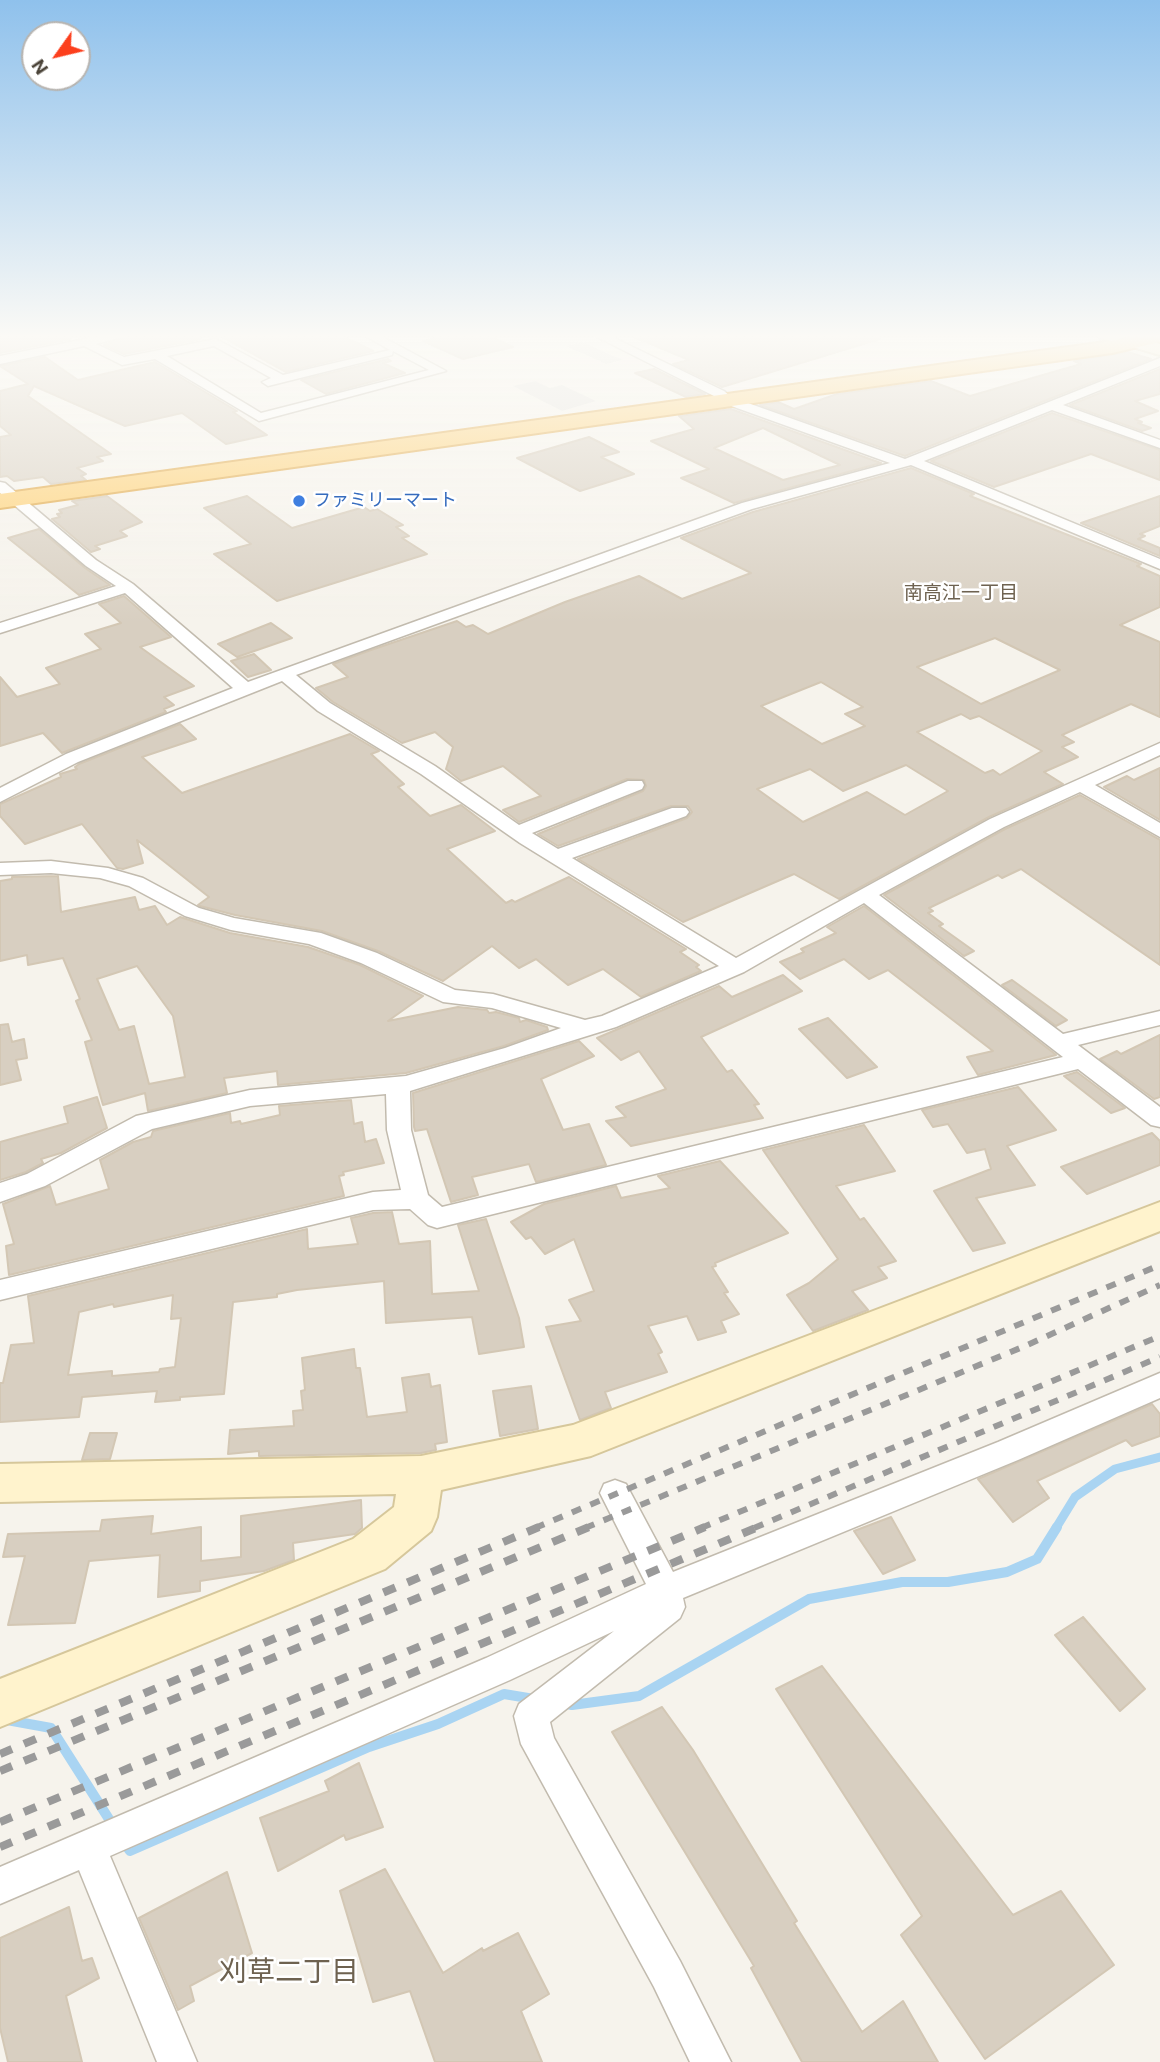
<!DOCTYPE html>
<meta charset="utf-8">
<style>
body{margin:0}
#map{position:relative;width:1160px;height:2062px;overflow:hidden;background:#f6f3ec;font-family:Roboto,sans-serif}
canvas{display:block}
.north{position:absolute;left:21px;top:21px;width:70px;height:70px;box-sizing:border-box;background:#fff;border:2px solid #b7b4b0;border-radius:50%;rotate:236deg;font-size:19px;font-weight:700;line-height:28px;text-align:center;color:#4b4439}
.north::after{content:'';display:block;margin:auto;width:24px;height:32px;background:#fc3f1d;clip-path:polygon(50% 0,100% 100%,50% 72%,0 100%)}
</style>
<div id="map">
<canvas width="1160" height="2062"></canvas>
<div class="north">N</div>
</div>
<script>
const context = document.querySelector('canvas').getContext('2d');
context.lineJoin = 'round';
function paint(path, color) { context.fillStyle = color; context.fill(path, 'evenodd'); }
const poly = rows => new Path2D(rows.map(r => 'M' + r).join(''));
function trace(path, color, width, dash) { context.strokeStyle = color; context.lineWidth = width; context.lineCap = dash ? 'butt' : 'round'; context.setLineDash(dash || []); context.stroke(path); }
function drawText(font, color, halo, rows, align = 'center') {
  context.font = font + ' Roboto,"Noto Sans JP",sans-serif'; context.lineWidth = 5; context.setLineDash([]); context.textBaseline = 'middle'; context.strokeStyle = halo; context.fillStyle = color; for (const [text, x, y, turn = 0] of rows) {
    context.save(); context.translate(x, y); context.rotate((+turn || 0) * Math.PI / 180); context.textAlign = isNaN(turn) ? turn : align; if (halo) context.strokeText(text, 0, 0); context.fillText(text, 0, 0); context.restore();
  }
}
paint(poly([
 [582,342,623,360,606,364,566,346],
 [535,381,550,388,562,385,596,401,562,411,513,386]
]), '#e5e3e0');
trace(poly([
 [1056,1528,1075,1497,1115,1469,1160,1457]
]), '#a9d4f2', 9);
trace(poly([
 [563,1703,572,1705,639,1696,809,1599,902,1582,948,1582,1007,1572,1037,1559,1057,1527],
 [0,1715,7,1720,51,1728,114,1827],
 [124,1843,130,1851,369,1747,438,1724,504,1694,534,1699]
]), '#a9d4f2', 10);
const building = poly([
 [0,334,70,334,71,339,0,353,0,334],
 [136,334,200,334,201,339,124,354,104,345,136,334],
 [217,334,338,334,373,351,286,372,217,334],
 [451,334,486,334,513,347,463,359,423,341,451,334],
 [627,334,879,334,880,339,722,387,673,364,689,360,627,334],
 [1128,352,1151,359,905,456,760,405,778,402,794,409,837,394,931,381,970,396,1081,364,1074,361,1128,352],
 [45,357,78,380,155,362,237,411,233,412,267,435,226,444,182,413,125,426,34,386,28,396,111,454,97,457,103,461,77,468,86,474,81,476,86,480,51,484,43,477,14,481,7,476,0,477,0,437,11,435,0,426,0,391,28,384,0,366,45,357],
 [388,359,391,361,383,363,405,373,326,394,301,380,388,359],
 [654,369,705,394,686,397,635,373,654,369],
 [1160,369,1160,394,1135,401,1158,411,1135,419,1142,422,1138,423,1151,428,1142,431,1070,405,1160,369],
 [731,409,881,463,734,503,681,478,709,469,651,441,694,429,679,416,731,409],
 [763,428,821,456,840,465,783,480,714,448,763,428],
 [1052,413,1160,450,1160,480,1091,454,994,487,931,461,1052,413],
 [589,437,619,452,601,457,634,474,580,491,517,458,589,437],
 [911,468,974,494,970,496,1141,564,1137,566,1160,576,1160,607,1120,625,1160,642,1160,717,1131,704,1062,735,1074,742,1062,747,1078,757,1044,772,1063,784,989,817,839,899,794,874,683,922,578,859,687,818,692,812,688,806,671,806,558,846,538,834,643,791,646,786,644,780,627,779,519,822,503,810,541,796,503,766,461,781,446,769,453,747,435,732,402,743,333,702,316,688,348,677,333,664,368,651,457,621,466,627,473,625,488,634,565,602,639,576,682,599,751,573,681,538,753,512,911,468],
 [995,638,1060,670,981,704,917,667,995,638],
 [821,682,863,707,845,714,865,726,822,744,761,706,821,682],
 [961,714,970,719,979,716,1042,751,1000,775,993,770,985,773,917,732,961,714],
 [906,765,948,791,905,815,867,792,803,822,757,789,810,769,843,791,906,765],
 [107,496,142,522,120,531,127,536,95,546,100,549,91,552,52,519,60,517,57,514,62,513,59,510,78,505,72,501,107,496],
 [247,496,292,528,364,507,370,511,377,509,403,525,396,527,409,536,402,538,427,554,277,601,214,554,251,544,204,508,247,496],
 [1160,496,1160,526,1140,534,1145,536,1138,539,1160,548,1160,556,1081,523,1160,496],
 [39,529,85,568,110,585,79,595,8,538,39,529],
 [124,596,171,637,140,647,194,686,164,697,174,705,164,709,166,712,62,753,43,733,0,746,0,677,17,697,60,684,46,668,101,649,85,634,121,623,99,604,124,596],
 [271,623,292,638,237,657,218,644,271,623],
 [254,654,271,670,248,677,231,661,254,654],
 [180,724,196,739,142,757,182,793,350,734,379,751,371,754,404,784,398,787,430,816,461,805,495,831,447,849,506,903,512,900,515,902,569,877,686,949,680,952,699,965,696,967,701,971,641,997,603,969,568,985,536,959,519,968,492,946,443,981,378,951,322,931,235,915,200,906,198,905,209,897,137,840,143,863,123,869,117,868,82,824,25,844,0,816,0,804,61,777,60,774,77,769,75,767,79,764,180,724],
 [1160,768,1160,820,1104,787,1127,776,1134,780,1160,768],
 [1080,795,1160,840,1160,965,1021,869,1002,878,998,875,929,908,933,911,928,913,943,924,939,926,974,951,964,956,884,895,1005,829,1080,795],
 [58,876,61,912,135,897,139,910,155,906,167,925,180,917,230,933,308,947,360,965,423,996,388,1021,458,1007,487,1010,489,1013,496,1012,519,1018,520,1022,526,1020,547,1027,548,1030,504,1046,406,1073,278,1085,277,1071,224,1078,227,1093,148,1111,145,1093,103,1105,85,1042,92,1040,76,1001,80,999,63,958,28,965,27,955,0,961,0,881,12,879,12,877,58,876],
 [137,966,173,1016,185,1077,149,1084,134,1026,119,1030,97,979,137,966],
 [864,906,1055,1054,1056,1055,978,1075,967,1057,993,1051,888,970,869,979,844,959,800,979,780,962,804,952,801,949,836,933,827,927,864,906],
 [783,975,802,991,701,1037,727,1072,732,1070,759,1104,754,1105,763,1118,631,1146,606,1121,626,1117,616,1107,666,1089,639,1051,621,1060,597,1038,719,986,732,997,783,975],
 [1012,980,1067,1020,1056,1026,1002,985,1012,980],
 [828,1018,877,1067,847,1078,799,1029,828,1018],
 [8,1024,12,1042,24,1039,27,1058,16,1060,21,1080,0,1085,0,1025,8,1024],
 [1160,1035,1160,1097,1154,1099,1100,1059,1117,1051,1121,1054,1160,1035],
 [579,1041,594,1056,541,1079,563,1130,589,1124,606,1165,536,1182,529,1164,472,1177,478,1195,451,1202,427,1129,415,1131,414,1127,413,1093,579,1041],
 [1077,1072,1125,1108,1111,1113,1064,1076,1077,1072],
 [1018,1087,1056,1130,1007,1146,1035,1185,976,1198,1005,1243,973,1251,934,1191,991,1169,985,1149,967,1153,948,1124,933,1127,922,1110,1018,1087],
 [97,1097,107,1128,61,1153,41,1159,43,1163,26,1172,0,1180,0,1142,68,1123,64,1107,97,1097],
 [351,1100,354,1124,362,1122,365,1142,376,1139,384,1163,343,1172,344,1175,339,1176,344,1196,9,1275,6,1246,14,1244,3,1204,50,1186,56,1205,109,1189,100,1160,133,1142,151,1137,153,1131,230,1113,231,1123,240,1121,241,1124,280,1115,279,1106,351,1100],
 [864,1125,895,1171,836,1186,860,1220,864,1218,896,1261,878,1267,887,1278,852,1291,868,1310,813,1331,787,1295,809,1283,838,1259,763,1150,864,1125],
 [1152,1133,1160,1141,1160,1165,1087,1194,1061,1167,1152,1133],
 [720,1161,788,1233,715,1263,716,1266,712,1267,728,1292,724,1293,739,1314,721,1321,726,1332,698,1340,687,1316,648,1326,662,1352,658,1354,667,1372,605,1392,611,1408,580,1420,546,1327,581,1321,569,1300,594,1291,574,1239,545,1254,531,1237,526,1239,511,1222,544,1204,616,1186,621,1198,670,1188,658,1176,720,1161],
 [392,1212,399,1244,430,1241,432,1294,479,1291,458,1225,486,1219,519,1318,524,1347,479,1354,472,1317,386,1323,384,1281,297,1290,277,1294,277,1297,233,1302,224,1394,180,1397,180,1400,155,1402,157,1391,82,1397,79,1417,0,1422,0,1383,3,1383,11,1345,34,1343,28,1296,307,1229,308,1249,358,1244,351,1218,373,1213,392,1212],
 [173,1295,171,1319,181,1318,175,1367,160,1369,159,1372,112,1376,112,1371,68,1375,79,1312,113,1304,114,1307,173,1295],
 [354,1349,356,1368,360,1368,367,1417,407,1412,402,1378,429,1374,431,1387,440,1385,447,1442,435,1444,436,1450,421,1453,259,1456,259,1451,228,1454,230,1430,294,1426,293,1411,303,1410,301,1391,305,1390,302,1358,354,1349],
 [531,1386,538,1429,500,1436,493,1391,531,1386],
 [1152,1404,1160,1414,1160,1436,1132,1446,1126,1440,1037,1481,1049,1498,1013,1522,978,1479,1152,1404],
 [90,1433,117,1433,110,1459,82,1460,90,1433],
 [361,1500,362,1528,355,1534,293,1543,294,1560,264,1571,200,1581,200,1591,158,1597,160,1555,89,1561,75,1623,8,1625,25,1556,3,1557,8,1534,100,1531,102,1520,153,1516,151,1534,201,1527,201,1561,241,1557,241,1516,361,1500],
 [891,1517,915,1560,883,1574,854,1531,891,1517],
 [1083,1617,1145,1689,1120,1711,1055,1635,1083,1617],
 [822,1666,1013,1915,1061,1891,1114,1965,985,2059,901,1935,922,1916,776,1689,822,1666],
 [662,1707,693,1750,797,1921,794,1923,862,2032,903,2001,938,2062,802,2062,751,1968,754,1966,612,1732,662,1707],
 [359,1763,383,1827,346,1840,344,1835,278,1871,260,1818,329,1791,325,1781,359,1763],
 [385,1869,443,1973,482,1948,483,1951,518,1933,549,1994,521,2011,542,2062,435,2062,410,1991,373,2002,340,1891,385,1869],
 [227,1872,252,1953,190,1986,194,2001,178,2010,139,1918,227,1872],
 [69,1907,82,1961,92,1958,99,1978,66,1996,82,2062,8,2062,0,2028,0,1938,69,1907]
]);
paint(building, '#d8cfc1');
trace(building, '#d3c7b4', 2);
const street = poly([
 [110,334,133,334,96,344,124,357,216,339,283,375,390,350,362,334,377,334,446,371,259,421,155,359,122,365,84,346,0,364,0,356,110,334],
 [214,346,271,378,262,382,268,386,392,355,393,351,429,370,261,413,167,356,214,346],
 [591,334,606,334,724,391,731,397,905,459,1160,358,1160,366,1063,405,1160,440,1160,448,1052,410,924,461,1160,559,1160,569,911,465,752,509,296,675,330,703,435,766,519,825,628,781,642,781,644,785,642,789,532,833,558,849,672,808,686,808,689,812,686,816,572,858,736,958,990,819,1160,743,1160,755,1095,785,1160,823,1160,837,1080,792,1004,827,879,895,1063,1034,1160,1011,1160,1025,1078,1045,1160,1107,1160,1127,1151,1125,1078,1069,437,1228,428,1225,410,1209,373,1210,0,1300,0,1280,373,1192,401,1190,387,1130,386,1094,250,1106,152,1129,45,1186,0,1202,0,1183,27,1174,136,1116,250,1090,406,1076,505,1048,561,1028,492,1008,443,1002,361,963,309,944,231,930,185,916,129,886,100,878,51,873,0,875,0,863,51,861,108,868,143,878,199,908,234,918,321,933,377,953,455,990,493,994,585,1020,602,1016,719,966,520,843,421,774,318,711,282,681,78,762,0,802,0,788,66,754,233,688,125,593,0,633,0,623,116,586,86,566,0,493,0,482,5,483,96,560,133,584,248,682,742,503,890,463,723,403,716,397,591,334],
 [864,903,1063,1057,442,1207,428,1195,411,1130,410,1091,616,1027,744,972,864,903],
 [1160,1373,1160,1398,1018,1460,683,1598,685,1607,680,1618,550,1722,554,1738,680,1961,731,2062,690,2062,654,1987,521,1744,514,1716,519,1704,614,1631,510,1680,110,1856,197,2062,157,2062,79,1870,0,1904,0,1867,486,1658,646,1584,600,1493,604,1484,615,1480,626,1484,673,1572,998,1442,1160,1373]
]);
const secondary = poly([
 [1098,334,1121,334,1123,337,1115,342,1100,338,1098,334],
 [1135,337,1160,344,1160,355,1129,346,1127,342,1135,337],
 [1160,1202,1160,1231,591,1456,441,1490,437,1517,431,1531,385,1569,0,1727,0,1679,353,1539,394,1507,396,1494,0,1502,0,1464,421,1456,573,1425,1160,1202]
]);
const highway = poly([
 [1143,334,1160,334,1160,342,1112,353,0,508,0,494,1112,341,1143,334]
]);
trace(street, '#c2bbae', 3);
trace(secondary, '#d6c79b', 4);
trace(highway, '#e0a43c', 4);
paint(street, '#fff');
paint(secondary, '#fff3cd');
paint(highway, '#ffcf6e');
trace(poly([
 [535,1528,1160,1265],
 [585,1528,1025,1346,1160,1285],
 [701,1528,1160,1336],
 [754,1528,1160,1357]
]), '#9a9a9a', 6, [10, 10]);
trace(poly([
 [0,1754,539,1527],
 [0,1771,589,1527],
 [0,1822,705,1527],
 [0,1847,758,1527]
]), '#9a9a9a', 8, [13, 13]);
const sky = context.createLinearGradient(0, 0, 0, 623);
sky.addColorStop(0, '#8fc1ec');
sky.addColorStop(0.54, '#fbfaf6');
sky.addColorStop(1, '#fbfaf600');
context.fillStyle = sky;
context.fillRect(0, 0, 1160, 623);
for (const [x, y, r, color] of [
 [299,501,7,"#3f7fe0"]
]) { const dot = new Path2D(); dot.arc(x, y, r, 0, 2 * Math.PI); context.fillStyle = color; context.fill(dot); trace(dot, '#fff', 2.5); }
drawText('18px', '#366cbe', '#fff', [
 ["ファミリーマート",313,501]
], 'left');
drawText('19px', '#6e6250', '#fff', [
 ["南高江一丁目",961,594]
]);
drawText('28px', '#6e6250', '#fff', [
 ["刈草二丁目",289,1974]
]);
</script>
